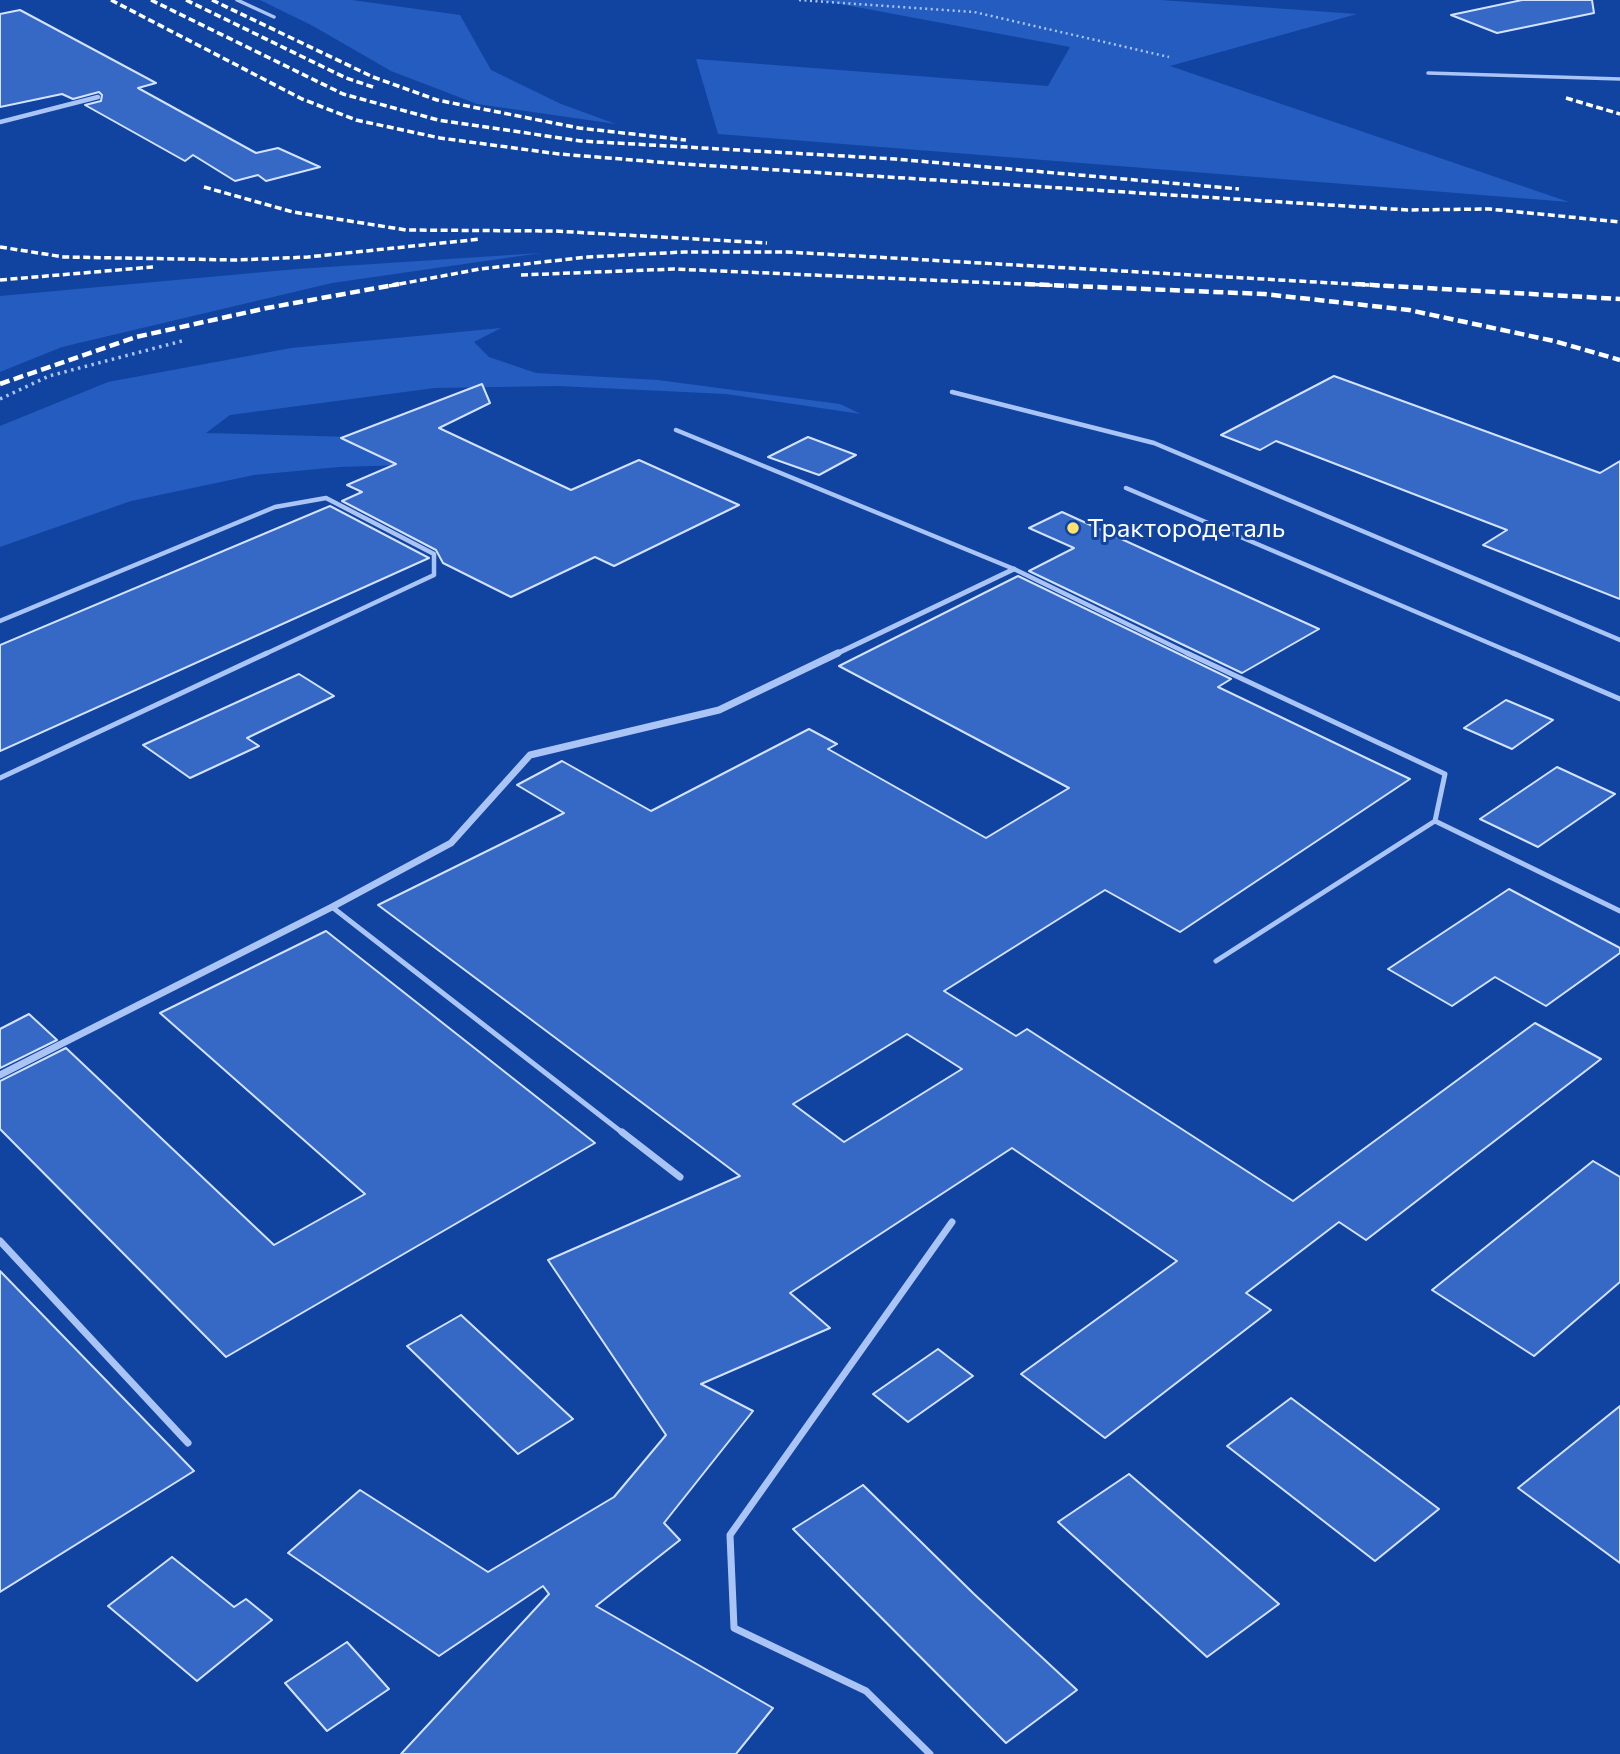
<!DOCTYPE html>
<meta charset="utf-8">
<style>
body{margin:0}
canvas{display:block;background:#1143a0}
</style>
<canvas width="1620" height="1754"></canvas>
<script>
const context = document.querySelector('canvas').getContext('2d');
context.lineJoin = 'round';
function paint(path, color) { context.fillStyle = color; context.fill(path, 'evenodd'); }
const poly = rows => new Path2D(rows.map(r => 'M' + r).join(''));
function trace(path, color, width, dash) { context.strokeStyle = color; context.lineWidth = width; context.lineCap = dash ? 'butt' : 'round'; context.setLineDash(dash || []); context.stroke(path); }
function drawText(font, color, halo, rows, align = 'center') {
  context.font = font + ' Commissioner,sans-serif'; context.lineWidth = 6; context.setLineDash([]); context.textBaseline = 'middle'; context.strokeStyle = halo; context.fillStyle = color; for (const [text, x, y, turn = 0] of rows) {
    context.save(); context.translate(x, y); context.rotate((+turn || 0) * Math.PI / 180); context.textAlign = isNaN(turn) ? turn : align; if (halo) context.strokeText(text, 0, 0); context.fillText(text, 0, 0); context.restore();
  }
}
paint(poly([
 [260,0,352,0,460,15,491,70,561,104,616,124,477,104,391,71,313,26],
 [819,0,1161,0,1357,14,1170,66,1569,202,718,134,696,59,1048,86,1070,47],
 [541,253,332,283,62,347,0,372,0,296,297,269],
 [501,328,474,342,489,357,536,373,658,380,840,404,861,414,726,394,558,386,435,388,230,415,206,433,354,437,404,465,339,467,254,475,131,501,0,547,0,426,108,382,291,348]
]), '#245cbf');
const building = poly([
 [1522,0,1592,0,1594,13,1497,33,1451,15,1522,0],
 [20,10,156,83,138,88,256,153,278,148,320,167,266,181,258,175,235,181,193,155,185,161,85,105,101,101,102,95,99,92,73,99,62,94,0,107,0,14,20,10],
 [1334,376,1600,473,1620,461,1620,599,1483,545,1507,530,1276,441,1260,450,1221,435,1334,376],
 [482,384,490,403,439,428,571,490,639,460,739,505,614,566,595,557,511,597,443,563,436,550,342,501,362,492,347,485,396,464,341,438,482,384],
 [808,437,856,455,819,475,768,457,808,437],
 [330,506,429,558,0,751,0,645,330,506],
 [1062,512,1319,629,1242,673,1029,571,1074,548,1029,528,1062,512],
 [1018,576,1231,679,1218,687,1410,779,1180,932,1105,890,944,991,1016,1036,1027,1029,1293,1201,1535,1023,1601,1059,1366,1240,1339,1222,1246,1293,1271,1310,1105,1438,1021,1374,1177,1261,1012,1148,790,1293,830,1328,701,1384,753,1411,664,1523,680,1540,596,1606,773,1708,736,1754,401,1754,549,1594,543,1586,439,1656,288,1553,360,1490,488,1572,614,1497,666,1435,548,1260,740,1176,378,905,564,813,517,785,562,761,651,811,809,729,837,744,828,749,986,838,1069,788,839,666,1018,576],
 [907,1034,962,1069,844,1142,793,1104,907,1034],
 [299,674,334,696,247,738,259,746,190,778,143,745,299,674],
 [1506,700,1553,720,1512,749,1464,728,1506,700],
 [1557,767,1615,794,1538,847,1480,819,1557,767],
 [1509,889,1620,948,1620,953,1546,1006,1495,977,1452,1006,1388,969,1509,889],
 [326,931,595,1143,226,1357,0,1129,0,1081,66,1048,274,1245,365,1194,160,1013,326,931],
 [29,1014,57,1040,0,1068,0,1029,29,1014],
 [1593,1161,1620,1177,1620,1282,1534,1356,1432,1290,1593,1161],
 [0,1271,194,1471,0,1592,0,1271],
 [461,1315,573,1419,518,1454,407,1346,461,1315],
 [938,1349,973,1376,908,1422,873,1394,938,1349],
 [1291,1398,1439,1509,1375,1561,1227,1446,1291,1398],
 [1620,1406,1620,1563,1518,1488,1620,1406],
 [1129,1474,1279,1604,1207,1657,1058,1522,1129,1474],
 [863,1485,974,1594,1077,1690,1006,1743,793,1529,863,1485],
 [172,1557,234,1607,246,1599,272,1620,197,1681,108,1606,172,1557],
 [347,1642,389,1689,327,1731,285,1683,347,1642]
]);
paint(building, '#3569c5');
trace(building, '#d3e2fe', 2);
trace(poly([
 [799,0,974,12,1169,57]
]), '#aac5f5', 2.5, [2, 3.5]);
trace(poly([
 [0,399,49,376,182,341]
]), '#aac5f5', 3.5, [2.5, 4.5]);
trace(poly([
 [237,0,274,17],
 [1428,73,1620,79]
]), '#aac5f5', 3.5);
trace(poly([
 [952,392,1154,443,1620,640],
 [676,430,1014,569,1191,655],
 [1126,488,1517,655],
 [0,621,275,507,326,498,434,554,434,575,263,655]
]), '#aac5f5', 4.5);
trace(poly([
 [1187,653,1445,774,1435,821,1620,911],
 [1513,653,1620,699],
 [0,778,267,653],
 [332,907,624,1134],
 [1216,961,1435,821]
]), '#aac5f5', 5);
trace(poly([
 [622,1132,680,1177],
 [0,1241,188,1443],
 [930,1754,866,1691,734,1628,730,1535,952,1222]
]), '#aac5f5', 7);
trace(poly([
 [0,122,98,97]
]), '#aac5f5', 4.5);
trace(poly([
 [834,655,1014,569]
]), '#aac5f5', 5);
trace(poly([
 [0,1075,332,907,451,843,530,755,719,710,838,653]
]), '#aac5f5', 7);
trace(poly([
 [111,0,302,99,356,120,440,138,559,154,683,164,1408,210,1489,209,1620,222],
 [151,0,343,94,438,120,581,141,895,159,1239,189],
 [186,0,346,78,376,88],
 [212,0,373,77,437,100,579,128,686,140],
 [1566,98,1620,114],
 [204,187,293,212,406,230,554,231,767,243],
 [0,247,64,257,237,260,308,257,481,239],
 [521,275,674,269,1067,286],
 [0,280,153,267],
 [389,286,480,269,588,257,684,252,787,252,1386,286]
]), '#fff', 3.5, [7, 3.5]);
trace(poly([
 [1025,284,1264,294,1409,310,1554,341,1620,360],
 [1355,284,1620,299],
 [0,384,136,337,267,308,399,284]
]), '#fff', 4.5, [10, 4.5]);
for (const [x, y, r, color] of [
 [1073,528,7,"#ffe26e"]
]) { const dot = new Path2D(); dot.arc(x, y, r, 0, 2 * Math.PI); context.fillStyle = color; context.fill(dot); trace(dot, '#1143a0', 2.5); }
drawText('26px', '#fff', '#1143a0', [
 ["Трактородеталь",1087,528]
], 'left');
</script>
